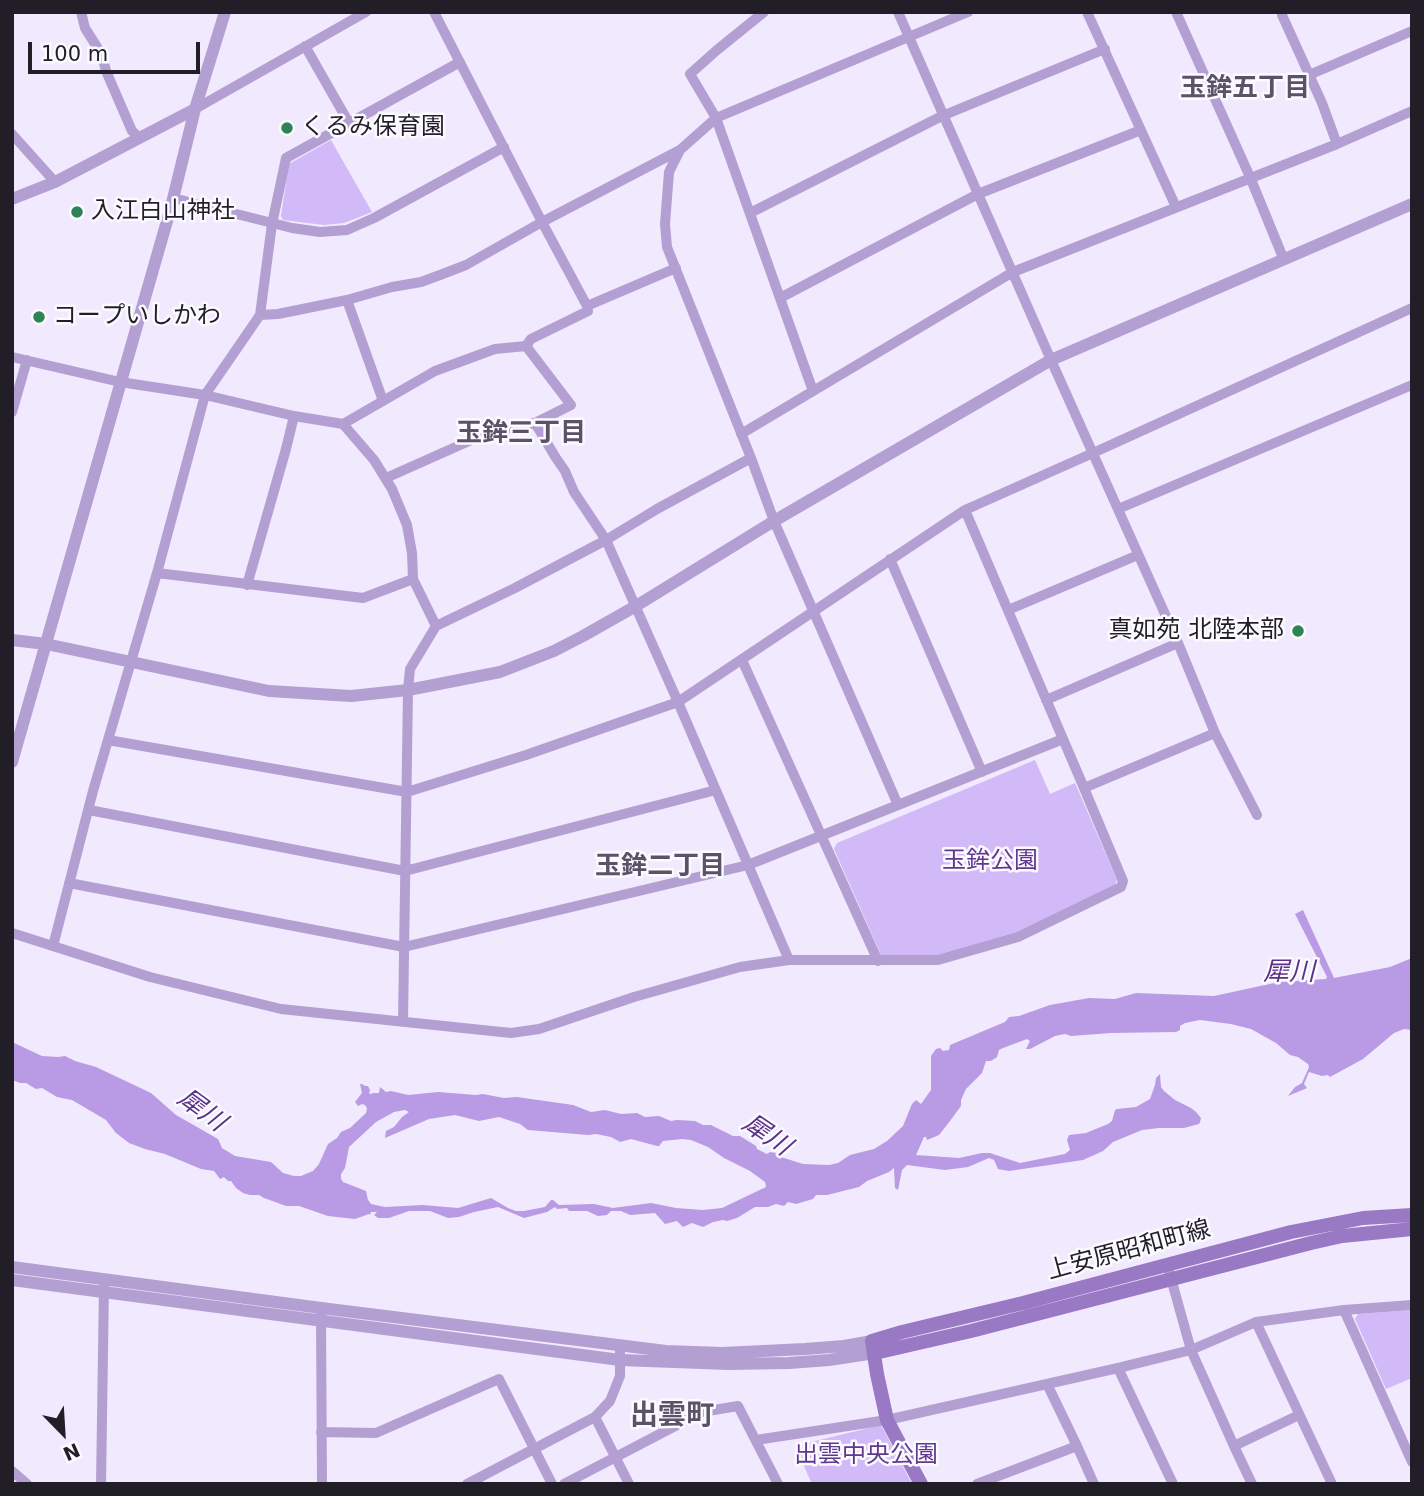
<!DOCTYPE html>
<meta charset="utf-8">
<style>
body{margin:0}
#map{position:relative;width:1424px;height:1496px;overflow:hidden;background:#f1e9fd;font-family:"DejaVu Sans",sans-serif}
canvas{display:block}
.frame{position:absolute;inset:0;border:14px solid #221e27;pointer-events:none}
.north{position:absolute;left:28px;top:1398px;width:70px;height:70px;-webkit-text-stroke:5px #fbfaff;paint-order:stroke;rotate:156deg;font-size:19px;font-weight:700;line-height:28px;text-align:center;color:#221e27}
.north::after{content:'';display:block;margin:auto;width:24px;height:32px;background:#221e27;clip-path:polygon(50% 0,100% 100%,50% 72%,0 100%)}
.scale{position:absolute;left:28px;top:42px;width:172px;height:32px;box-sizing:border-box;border:4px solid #221e27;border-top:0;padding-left:9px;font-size:21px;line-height:24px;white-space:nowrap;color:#221e27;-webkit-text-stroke:5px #fbfaff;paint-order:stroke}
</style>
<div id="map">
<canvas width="1424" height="1496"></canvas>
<div class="frame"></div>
<div class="north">N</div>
<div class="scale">100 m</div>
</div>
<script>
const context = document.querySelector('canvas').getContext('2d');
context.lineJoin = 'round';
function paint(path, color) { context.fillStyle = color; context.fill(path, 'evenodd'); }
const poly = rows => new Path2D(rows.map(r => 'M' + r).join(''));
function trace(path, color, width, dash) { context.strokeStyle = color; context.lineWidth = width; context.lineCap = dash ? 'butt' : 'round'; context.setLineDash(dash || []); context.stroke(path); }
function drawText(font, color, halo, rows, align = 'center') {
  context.font = font + ' "DejaVu Sans","Noto Sans JP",sans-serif'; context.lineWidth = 5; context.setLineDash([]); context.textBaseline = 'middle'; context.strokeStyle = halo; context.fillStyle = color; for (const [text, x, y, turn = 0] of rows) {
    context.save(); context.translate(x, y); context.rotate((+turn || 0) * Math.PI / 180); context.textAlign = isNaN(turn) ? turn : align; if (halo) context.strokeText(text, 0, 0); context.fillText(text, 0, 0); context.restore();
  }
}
paint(poly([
 [331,140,372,212,344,223,324,225,283,220,281,216,289,164],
 [1035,760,1050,794,1075,783,1117,880,1114,887,1016,934,939,957,882,957,834,849,837,843],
 [1412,1310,1412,1378,1386,1389,1355,1319,1358,1314],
 [881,1425,912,1484,812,1484,795,1446]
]), '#d2b9f8');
paint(poly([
 [1303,910,1334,978,1390,967,1412,958,1412,1030,1404,1029,1394,1033,1363,1059,1330,1077,1328,1075,1322,1076,1309,1072,1304,1084,1307,1088,1288,1096,1295,1087,1302,1083,1309,1067,1308,1064,1298,1057,1290,1055,1276,1043,1251,1029,1231,1024,1200,1020,1185,1023,1180,1026,1180,1030,1176,1032,1111,1033,1071,1036,1065,1034,1055,1036,1030,1049,1026,1049,1030,1041,1027,1039,1003,1048,999,1050,997,1057,991,1061,986,1061,982,1073,966,1089,961,1100,961,1106,950,1121,939,1135,927,1140,926,1137,924,1137,916,1155,959,1158,982,1153,990,1153,1020,1163,1065,1154,1070,1150,1067,1140,1069,1135,1086,1133,1108,1124,1112,1121,1115,1110,1117,1109,1136,1107,1150,1099,1155,1085,1156,1078,1160,1074,1161,1087,1164,1091,1175,1100,1191,1108,1196,1112,1201,1118,1200,1122,1199,1124,1184,1128,1159,1128,1142,1130,1113,1142,1103,1151,1083,1160,1009,1171,998,1169,994,1160,989,1158,968,1167,945,1170,907,1165,902,1170,898,1190,895,1188,894,1168,889,1172,867,1181,859,1187,827,1195,816,1195,813,1199,796,1204,788,1202,784,1206,776,1204,768,1207,755,1207,737,1218,727,1221,723,1220,713,1222,703,1227,692,1223,683,1227,677,1221,665,1224,655,1213,630,1215,621,1211,611,1211,607,1215,598,1216,587,1211,569,1211,567,1208,557,1209,555,1207,547,1212,524,1218,498,1207,474,1212,459,1217,448,1218,430,1211,409,1211,389,1218,378,1218,374,1215,377,1212,371,1212,370,1215,369,1214,355,1219,328,1216,299,1206,286,1206,264,1198,259,1195,250,1195,243,1193,236,1188,231,1181,228,1181,224,1177,220,1179,214,1171,201,1169,165,1154,145,1149,129,1143,116,1133,106,1120,72,1100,57,1097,42,1088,36,1089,26,1083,20,1083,12,1080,12,1042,42,1056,58,1057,65,1056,75,1061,96,1067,151,1093,176,1115,218,1139,222,1148,235,1156,271,1162,283,1173,294,1176,301,1176,313,1171,319,1164,328,1144,337,1138,341,1132,350,1128,366,1113,367,1108,365,1105,362,1104,358,1106,355,1102,362,1093,360,1084,362,1084,365,1086,368,1086,370,1090,369,1093,370,1094,374,1093,379,1093,380,1087,386,1092,391,1091,408,1095,438,1092,476,1095,483,1094,504,1098,517,1097,573,1105,591,1112,605,1110,621,1114,637,1113,645,1117,659,1116,671,1121,677,1120,695,1121,703,1125,711,1125,733,1136,740,1136,756,1146,757,1149,767,1154,770,1152,776,1153,781,1157,803,1164,829,1165,838,1163,850,1155,874,1149,887,1141,903,1126,912,1104,916,1100,921,1104,931,1090,931,1056,936,1049,940,1048,943,1051,949,1050,950,1045,1005,1022,1009,1017,1019,1016,1050,1005,1089,998,1115,999,1136,993,1214,996,1279,982,1326,979,1327,977,1295,914],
 [405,1110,409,1112,402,1117,394,1127,386,1131,385,1138,429,1119,455,1115,479,1121,499,1117,520,1124,528,1130,588,1135,596,1134,611,1137,620,1142,631,1139,657,1146,659,1146,663,1141,682,1139,691,1140,708,1147,724,1158,750,1171,765,1182,766,1187,722,1208,703,1210,676,1208,651,1203,613,1208,594,1204,559,1205,553,1200,551,1200,545,1207,524,1211,516,1211,508,1208,491,1198,458,1208,423,1205,385,1207,371,1204,368,1200,366,1191,343,1182,341,1179,341,1174,345,1168,349,1147,376,1122,394,1112]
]), '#b99ae5');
trace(poly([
 [81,12,85,28,102,55,106,71,132,131,139,137],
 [764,12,717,50,690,74,716,118,813,391],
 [1087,12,1176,207],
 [1176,12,1250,177,1284,260],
 [1282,12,1282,15,1322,103,1337,144],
 [305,46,349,123],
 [1309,75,1412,31],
 [195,109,366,12],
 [12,134,55,182],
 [173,198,292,228,320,232,347,230,374,218,504,147],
 [750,213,942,116,1105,49],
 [780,298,978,194,1141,130],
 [347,300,383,401],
 [587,306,676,268],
 [260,315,278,314,347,300,392,287,421,282,440,275,466,265,542,222,680,150],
 [12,357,120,382,205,395,294,416,343,424,435,371,495,349,526,346,531,339,588,311,587,306,542,222,434,12],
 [12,412,27,360],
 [535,423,556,458,565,471,574,492,606,540,678,702,789,960],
 [343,424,374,460,392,489,407,525,412,553,413,579,436,626],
 [741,434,1013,272,1337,144,1412,111],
 [386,478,487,433,535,423,571,405,526,346],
 [1118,509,1412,385],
 [965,510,1084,788],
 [890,559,982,772],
 [157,573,363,598,413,579],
 [247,585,286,449,294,416],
 [1008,610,1138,555],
 [742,660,878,961],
 [1046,700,1178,643],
 [1215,733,1257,815],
 [108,740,407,792,526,755,678,702,965,510,1093,453,1412,308],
 [898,805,774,521,751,458,667,247,665,224,669,172,680,150,716,118,968,12],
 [89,810,405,871,716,790],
 [69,883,404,947,748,865,1063,739],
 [12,933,150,977,281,1009,511,1033,539,1029,634,997,740,967,789,960,938,960,1018,937,1121,887,1123,881,1084,788,1215,733,1178,643,1051,360,898,12],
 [53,946,93,791,157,573,205,395,260,315,272,224,286,158,460,62],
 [403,1022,408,690,410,669,436,626,515,588,606,540,657,509,751,458],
 [1167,1264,1191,1350,1234,1446],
 [1344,1310,1412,1462],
 [321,1315,322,1484],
 [1256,1322,1332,1484],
 [620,1346,620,1376,610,1401,595,1417,629,1484],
 [1118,1368,1173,1484],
 [321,1432,376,1433,499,1379,552,1484],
 [756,1440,887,1420,1118,1368,1191,1350,1256,1322,1344,1310,1412,1305],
 [1077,1446,1094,1484],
 [12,1471,27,1484],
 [101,1484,104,1286],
 [467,1484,595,1417],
 [564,1484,702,1412,738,1406,778,1484],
 [977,1484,1077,1446,1047,1384],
 [1252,1484,1234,1446,1299,1415]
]), '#b49fd3', 10);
trace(poly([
 [12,199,55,182,195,109],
 [12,640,46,644,269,691,351,696,408,690,500,672,554,651,583,636,636,606,774,521,1051,360,1412,204],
 [12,762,171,207,195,109,225,12],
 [12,1267,321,1308,666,1351,722,1353,805,1349,844,1346,872,1341],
 [12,1280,620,1360,728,1364,789,1363,829,1360,875,1353]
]), '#b49fd3', 12);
trace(poly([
 [875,1353,971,1331,1311,1243,1342,1236,1412,1229],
 [921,1484,887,1420,877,1374,872,1341,902,1332,1023,1303,1291,1232,1363,1218,1412,1215]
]), '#9978c4', 14);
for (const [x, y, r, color] of [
 [287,128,7,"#2f8457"],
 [77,212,7,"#2f8457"],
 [39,317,7,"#2f8457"],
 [1298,631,7,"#2f8457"]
]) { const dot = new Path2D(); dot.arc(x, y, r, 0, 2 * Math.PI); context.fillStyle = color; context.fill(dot); trace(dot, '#fbfaff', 2.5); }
drawText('24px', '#221e27', '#fbfaff', [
 ["くるみ保育園",301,128],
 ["入江白山神社",91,212],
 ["コープいしかわ",53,317],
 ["真如苑 北陸本部",1284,631,"right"]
], 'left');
drawText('24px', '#62388f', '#fbfaff', [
 ["玉鉾公園",990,862],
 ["出雲中央公園",866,1456]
]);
drawText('24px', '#221e27', '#fbfaff', [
 ["上安原昭和町線",1129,1251,-15]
]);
drawText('bold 26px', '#5a5267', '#fbfaff', [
 ["玉鉾五丁目",1245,89],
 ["玉鉾三丁目",521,434],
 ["玉鉾二丁目",660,867]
]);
drawText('italic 26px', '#5c3289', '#fbfaff', [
 ["犀川",1289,973],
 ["犀川",201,1111,36],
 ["犀川",766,1136,34]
]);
drawText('bold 28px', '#5a5267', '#fbfaff', [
 ["出雲町",672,1417]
]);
</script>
